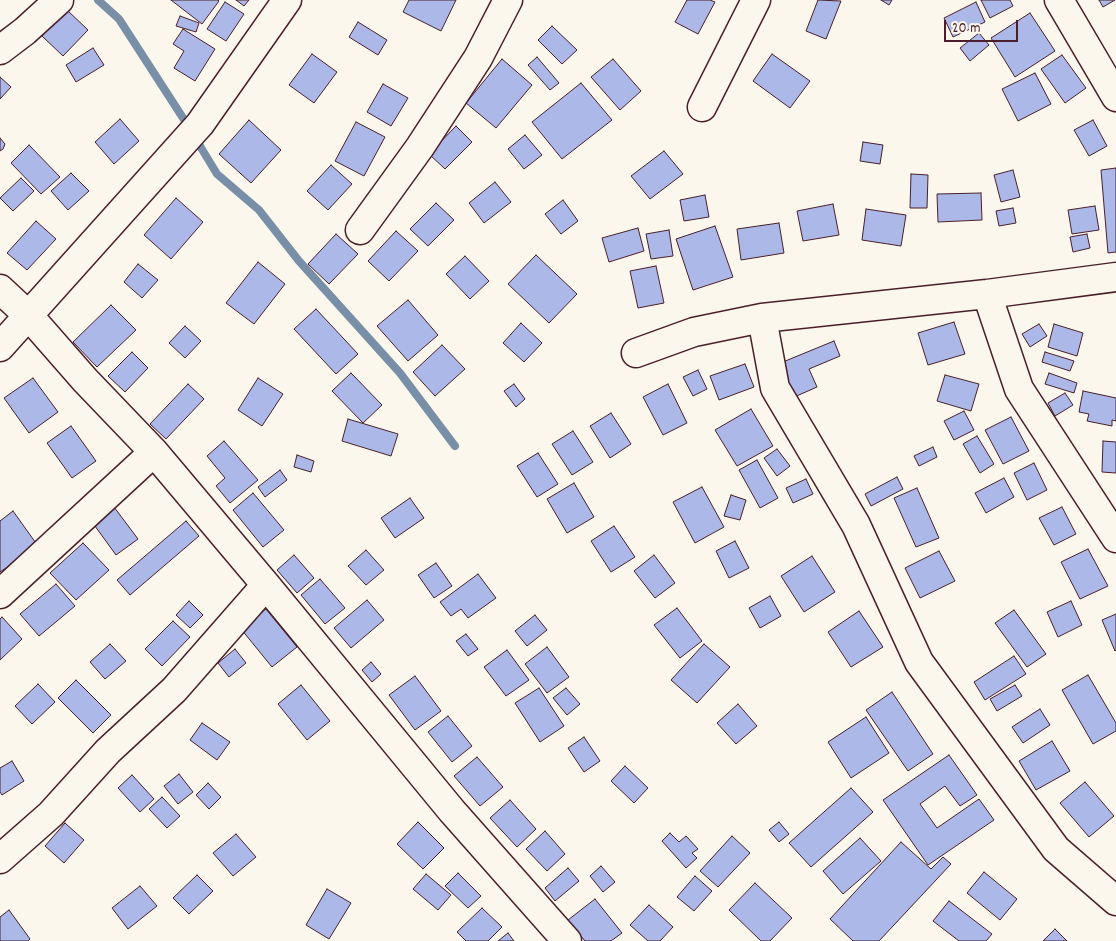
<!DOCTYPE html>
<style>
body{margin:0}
#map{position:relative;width:1116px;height:941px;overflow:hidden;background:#fbf7ec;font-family:Dekko,sans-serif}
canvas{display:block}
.scale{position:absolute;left:944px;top:20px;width:74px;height:22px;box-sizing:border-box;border:2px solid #4a1f2b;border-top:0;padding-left:6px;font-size:15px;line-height:18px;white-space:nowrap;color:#4a1f2b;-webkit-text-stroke:4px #fbf7ec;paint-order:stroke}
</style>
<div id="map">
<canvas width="1116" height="941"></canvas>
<div class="scale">20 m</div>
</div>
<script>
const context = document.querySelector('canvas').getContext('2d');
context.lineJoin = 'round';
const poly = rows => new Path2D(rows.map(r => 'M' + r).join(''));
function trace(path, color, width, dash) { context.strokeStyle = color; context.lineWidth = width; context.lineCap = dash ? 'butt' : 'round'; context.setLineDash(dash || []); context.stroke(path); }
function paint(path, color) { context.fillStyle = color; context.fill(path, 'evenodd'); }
trace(poly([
 [98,0,119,19,183,118,217,174,259,210,299,261,400,373,455,446]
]), '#798fa8', 8);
const building = poly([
 [171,0,218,0,219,1,202,24,171,0],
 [236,0,249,0,244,6,236,0],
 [409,0,456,0,441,31,403,12,409,0],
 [687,0,710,0,715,2,698,34,675,22,687,0],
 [818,0,841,1,826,39,806,31,818,0],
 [881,0,892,0,889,5,881,0],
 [981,0,1010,0,1013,6,990,18,981,0],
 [1099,0,1115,0,1103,7,1099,0],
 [225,2,244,14,226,41,207,29,225,2],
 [976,2,985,22,953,37,944,18,976,2],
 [67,10,88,30,63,56,42,36,67,10],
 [1030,13,1055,51,1015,77,991,38,1030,13],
 [180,16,199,23,196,32,176,26,180,16],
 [358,22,387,40,378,55,349,37,358,22],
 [552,26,577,50,562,64,538,40,552,26],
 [183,29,215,49,195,81,174,68,184,51,173,44,183,29],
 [979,33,989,45,970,61,960,48,979,33],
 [93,48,104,65,76,82,66,65,93,48],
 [312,54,337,72,314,103,289,85,312,54],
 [772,54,810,81,790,108,753,81,772,54],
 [1062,55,1086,88,1065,103,1041,69,1062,55],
 [537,57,559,83,550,90,528,65,537,57],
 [502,59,532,85,496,128,466,103,502,59],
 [613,59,641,91,620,110,591,77,613,59],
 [1035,73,1051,104,1018,121,1002,89,1035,73],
 [0,77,11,87,0,99,0,77],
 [581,83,612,120,562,159,532,122,581,83],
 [383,84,408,98,391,126,367,112,383,84],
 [120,119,139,141,114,164,95,142,120,119],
 [249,120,281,150,251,183,219,154,249,120],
 [1093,120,1107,146,1089,156,1074,130,1093,120],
 [356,122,385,137,364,176,335,161,356,122],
 [456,126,472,142,445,169,429,154,456,126],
 [525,135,542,155,524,169,508,149,525,135],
 [0,138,5,144,3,149,0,151,0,138],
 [863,142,883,145,880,164,860,161,863,142],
 [29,145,60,177,41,194,11,163,29,145],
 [664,151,683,174,650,199,631,176,664,151],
 [331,165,352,184,328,210,307,191,331,165],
 [1116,168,1116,252,1108,253,1101,170,1116,168],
 [1013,170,1020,197,1001,202,994,175,1013,170],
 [71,173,89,191,68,210,51,191,71,173],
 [911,174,928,175,927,208,910,208,911,174],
 [21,178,34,191,13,211,0,198,21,178],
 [495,182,511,202,484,223,469,203,495,182],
 [981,193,982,220,938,222,937,194,981,193],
 [705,195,709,217,684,221,680,200,705,195],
 [176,198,203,222,171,259,144,235,176,198],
 [563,200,578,221,561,234,545,214,563,200],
 [436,203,454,220,428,246,410,229,436,203],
 [833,204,839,235,803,241,797,211,833,204],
 [1095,206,1099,230,1072,234,1068,210,1095,206],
 [1013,208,1016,223,999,226,996,211,1013,208],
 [866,209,906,215,901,246,862,240,866,209],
 [36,221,56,239,27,270,7,253,36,221],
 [779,223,784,253,741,260,737,229,779,223],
 [715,226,733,277,693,290,676,239,715,226],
 [638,228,644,251,609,262,602,238,638,228],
 [669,230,673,256,651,259,646,234,669,230],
 [396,231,418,251,389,281,368,261,396,231],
 [336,234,358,254,329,284,308,264,336,234],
 [1087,234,1090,248,1073,252,1070,237,1087,234],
 [536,255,577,294,549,323,508,284,536,255],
 [465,256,489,281,470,299,446,274,465,256],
 [258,262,285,284,254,324,226,303,258,262],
 [138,264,158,280,142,298,124,282,138,264],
 [656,266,664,303,638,308,630,271,656,266],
 [408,300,438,335,408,361,377,326,408,300],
 [111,305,136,330,97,367,73,342,111,305],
 [316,309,358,354,336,374,294,329,316,309],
 [954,322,965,354,928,365,918,333,954,322],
 [521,323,542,343,524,362,503,343,521,323],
 [1039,324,1047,336,1030,347,1022,334,1039,324],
 [1054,324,1083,333,1077,356,1048,347,1054,324],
 [185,326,201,341,185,358,169,343,185,326],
 [834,341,840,356,809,369,817,387,792,398,778,364,834,341],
 [442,345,465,369,435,396,413,372,442,345],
 [132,352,148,368,125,392,108,376,132,352],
 [1045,352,1074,361,1070,371,1042,362,1045,352],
 [745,364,754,387,719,400,710,376,745,364],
 [698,370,707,389,693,396,683,377,698,370],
 [351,373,382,405,363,423,332,391,351,373],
 [1049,373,1077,383,1074,393,1045,384,1049,373],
 [945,375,979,384,971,411,937,401,945,375],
 [33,378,58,412,29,433,4,398,33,378],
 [258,378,283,394,262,426,238,410,258,378],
 [188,384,204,399,166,439,150,424,188,384],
 [514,384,525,399,516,407,504,391,514,384],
 [668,384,687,423,663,435,643,397,668,384],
 [1083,391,1116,398,1116,421,1112,420,1112,426,1087,421,1089,414,1079,412,1083,391],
 [1065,393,1073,405,1055,416,1048,403,1065,393],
 [751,409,773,446,737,466,715,430,751,409],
 [964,411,974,430,954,440,944,421,964,411],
 [611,413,631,444,610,458,590,426,611,413],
 [1011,417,1029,451,1003,464,985,430,1011,417],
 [348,419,398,434,391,456,342,441,348,419],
 [71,426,96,461,72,478,47,443,71,426],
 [573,431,593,462,572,475,552,444,573,431],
 [977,436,994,464,980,473,963,444,977,436],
 [224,441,258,480,230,503,216,486,225,478,207,456,224,441],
 [1103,441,1116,442,1116,473,1102,472,1103,441],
 [933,447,937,457,919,466,914,456,933,447],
 [777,449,790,466,777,476,764,458,777,449],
 [538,453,558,484,537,497,517,466,538,453],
 [297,455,314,461,311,472,294,467,297,455],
 [757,460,778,498,760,508,739,470,757,460],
 [1034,463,1047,490,1027,500,1014,473,1034,463],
 [280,470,287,480,265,497,258,487,280,470],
 [897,477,903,489,871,506,865,494,897,477],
 [1004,478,1014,497,986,513,975,493,1004,478],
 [806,479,813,494,793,503,786,488,806,479],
 [574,483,594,517,567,533,547,499,574,483],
 [702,487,724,527,695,543,673,502,702,487],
 [917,488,939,538,916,547,894,498,917,488],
 [253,493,284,530,263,547,233,510,253,493],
 [731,495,746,500,740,520,724,516,731,495],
 [410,498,424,518,395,538,381,518,410,498],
 [114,507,138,539,116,555,92,522,114,507],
 [1062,507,1076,534,1054,545,1039,518,1062,507],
 [13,511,38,546,0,572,0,521,13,511],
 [186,521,199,536,130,595,117,580,186,521],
 [614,526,635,557,611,572,591,541,614,526],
 [735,541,749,568,729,578,716,551,735,541],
 [83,543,109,570,76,600,50,573,83,543],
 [1088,549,1108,586,1080,599,1061,562,1088,549],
 [366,550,384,570,366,585,348,566,366,550],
 [939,551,955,581,920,598,905,568,939,551],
 [294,555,314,578,297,593,277,570,294,555],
 [654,555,675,583,655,598,634,571,654,555],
 [812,556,835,592,804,612,781,576,812,556],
 [436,563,452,586,434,598,418,575,436,563],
 [478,574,496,598,468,618,461,609,451,616,440,602,478,574],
 [320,579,345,608,325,624,301,595,320,579],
 [56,584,75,606,39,636,20,614,56,584],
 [770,596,781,616,760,628,749,608,770,596],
 [367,600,384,620,351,648,334,628,367,600],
 [189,601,203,615,190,628,176,615,189,601],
 [1071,601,1082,625,1058,637,1047,612,1071,601],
 [677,608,702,641,680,658,654,625,677,608],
 [266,609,297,647,272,667,241,629,266,609],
 [1014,610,1046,654,1027,667,995,623,1014,610],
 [859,611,883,647,851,667,828,632,859,611],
 [1116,614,1116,650,1115,651,1102,620,1116,614],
 [535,615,547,630,527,646,515,631,535,615],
 [2,617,22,639,0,660,0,619,2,617],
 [173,621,190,637,162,666,145,649,173,621],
 [466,634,478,649,468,656,456,641,466,634],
 [110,644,126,661,105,679,90,662,110,644],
 [704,644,730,667,697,703,671,680,704,644],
 [547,647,569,677,547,693,525,664,547,647],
 [235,649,246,663,229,677,218,663,235,649],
 [507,650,529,680,506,696,484,667,507,650],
 [1014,656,1026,674,985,700,974,682,1014,656],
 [371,662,381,674,372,682,362,670,371,662],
 [1088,675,1116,723,1116,731,1093,744,1062,690,1088,675],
 [415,676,441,711,415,730,389,695,415,676],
 [76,680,111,715,93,733,58,698,76,680],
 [38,684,55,702,32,724,15,706,38,684],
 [301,685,330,721,307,740,278,704,301,685],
 [1015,685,1022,696,997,711,990,699,1015,685],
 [539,688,564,726,540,742,515,703,539,688],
 [566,688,580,704,567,715,553,698,566,688],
 [892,692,933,754,908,771,866,710,892,692],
 [738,704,757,726,736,744,717,723,738,704],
 [1040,709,1050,725,1023,743,1012,727,1040,709],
 [448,716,472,746,452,762,428,732,448,716],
 [866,717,889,753,851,778,828,742,866,717],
 [202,723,230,742,217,760,190,740,202,723],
 [584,737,600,761,584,772,568,748,584,737],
 [1052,741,1070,771,1036,790,1019,761,1052,741],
 [949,755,977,795,960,806,945,786,920,804,937,828,979,799,994,820,928,865,883,800,949,755],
 [477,757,503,787,480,806,454,776,477,757],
 [12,761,24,781,2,795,0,792,0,768,12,761],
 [625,766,648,788,634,803,611,781,625,766],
 [179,774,193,792,178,804,164,786,179,774],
 [132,775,154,799,140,812,118,788,132,775],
 [1085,782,1114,816,1089,837,1060,803,1085,782],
 [208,783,221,797,209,809,196,795,208,783],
 [851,788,873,812,811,867,789,843,851,788],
 [162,797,180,816,167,828,149,809,162,797],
 [510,800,536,829,517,847,490,818,510,800],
 [418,822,444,848,423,869,397,844,418,822],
 [779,822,789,834,779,842,769,830,779,822],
 [65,823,84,840,64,863,45,846,65,823],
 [545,831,565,854,547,871,526,849,545,831],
 [670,833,679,842,686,836,698,849,692,853,697,858,686,868,662,841,670,833],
 [236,834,256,857,233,876,213,853,236,834],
 [732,836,750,853,718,887,700,871,732,836],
 [860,838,881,861,843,894,823,871,860,838],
 [901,842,931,869,943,857,951,864,879,941,853,941,830,919,901,842],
 [601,866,615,882,603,892,590,876,601,866],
 [568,868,579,881,555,901,545,888,568,868],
 [984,872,1017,899,1000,920,967,893,984,872],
 [458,873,481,896,468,908,445,886,458,873],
 [426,874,451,895,438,910,413,889,426,874],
 [197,875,213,891,189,914,173,898,197,875],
 [695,876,712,891,694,911,677,897,695,876],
 [755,883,792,918,770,941,761,941,729,910,755,883],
 [140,886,157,906,128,929,112,908,140,886],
 [327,889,351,903,329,939,306,925,327,889],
 [595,899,622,933,611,941,585,941,568,920,595,899],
 [949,901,992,934,986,941,959,941,933,921,949,901],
 [649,905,673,927,660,941,648,941,630,925,649,905],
 [482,908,502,927,488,941,466,941,457,932,482,908],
 [9,910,30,939,28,941,0,941,0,917,9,910],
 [1055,929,1067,941,1043,941,1055,929],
 [508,933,514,941,498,941,508,933]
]);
paint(building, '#abb8e8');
trace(building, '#4a1f2b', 1);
const minor = poly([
 [1059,0,1116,97],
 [0,50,25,31,59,0],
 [702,107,756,0],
 [360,230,420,147,478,58,508,0],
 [0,289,29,316,85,380,154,452,266,585,452,811,567,941],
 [987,294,1019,389,1116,538],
 [762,318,775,388,856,525,919,662,1056,849,1116,901],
 [0,347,200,124,287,0],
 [636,353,694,332,762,318,987,294,1116,277],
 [0,594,154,452],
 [0,859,51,814,108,751,174,690,266,585]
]);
trace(minor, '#4a1f2b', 31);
trace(minor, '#fbf7ec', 28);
</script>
